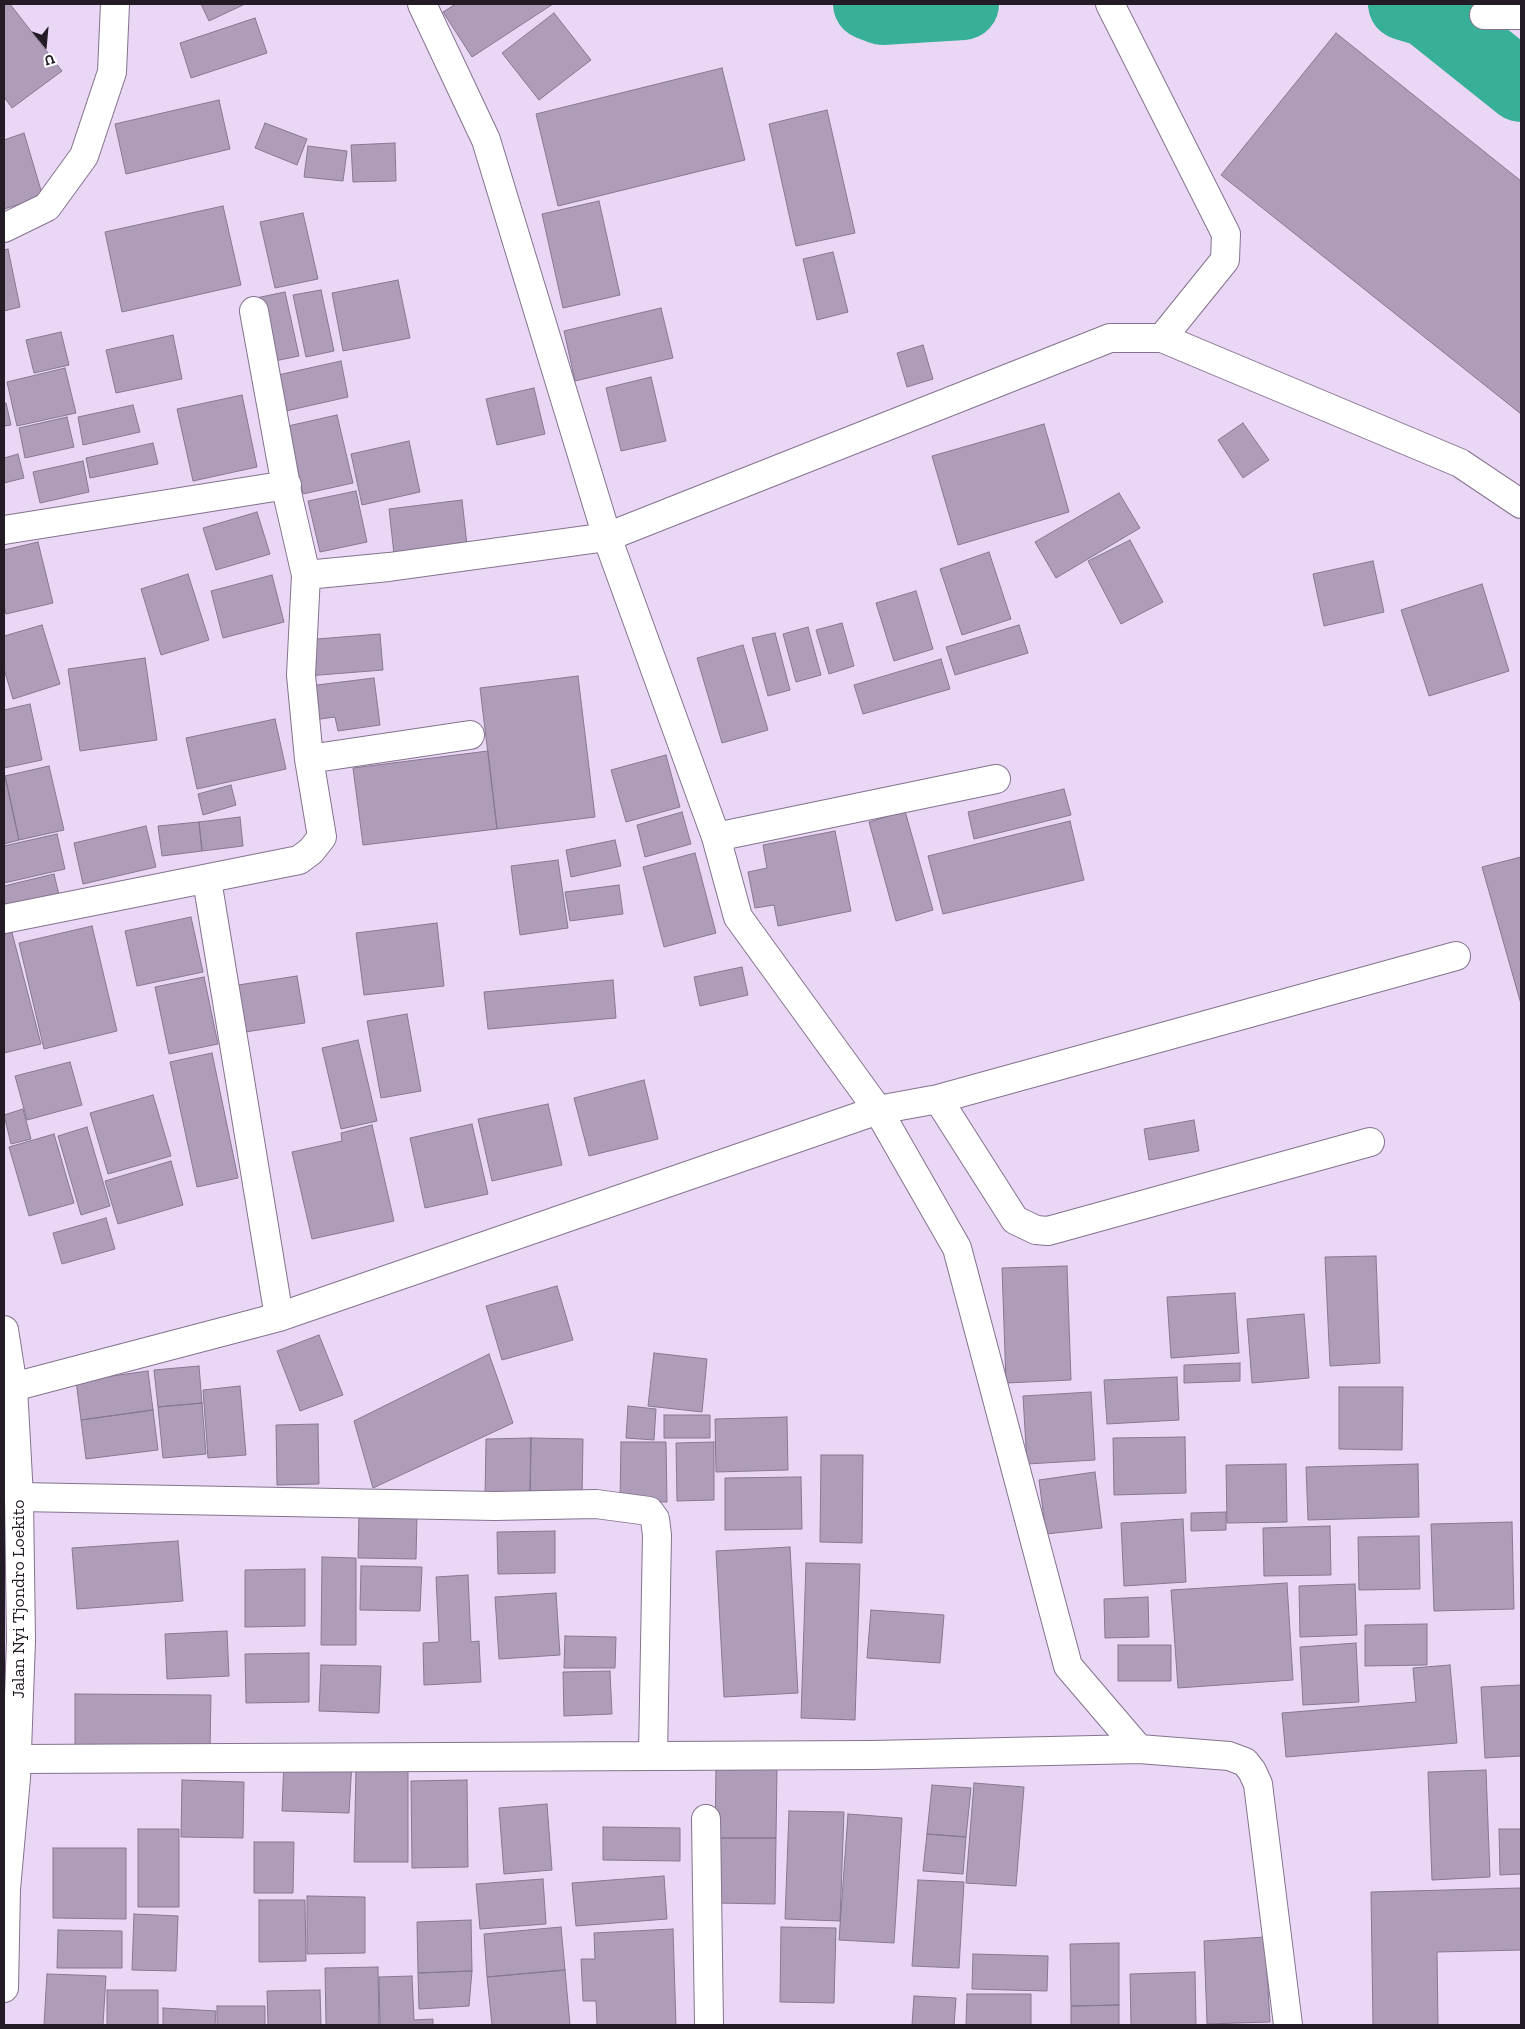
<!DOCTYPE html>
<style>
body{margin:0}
#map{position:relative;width:1525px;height:2029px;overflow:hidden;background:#ead7f5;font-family:"Zilla Slab",serif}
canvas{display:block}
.frame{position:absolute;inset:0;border:5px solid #231c27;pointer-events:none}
.north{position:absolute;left:20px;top:20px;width:50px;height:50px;-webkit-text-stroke:4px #fff;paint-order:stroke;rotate:163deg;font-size:14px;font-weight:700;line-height:20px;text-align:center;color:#231c27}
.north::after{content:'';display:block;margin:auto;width:18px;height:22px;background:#231c27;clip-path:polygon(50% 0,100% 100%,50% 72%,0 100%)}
</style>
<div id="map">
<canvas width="1525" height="2029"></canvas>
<div class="frame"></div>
<div class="north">U</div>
</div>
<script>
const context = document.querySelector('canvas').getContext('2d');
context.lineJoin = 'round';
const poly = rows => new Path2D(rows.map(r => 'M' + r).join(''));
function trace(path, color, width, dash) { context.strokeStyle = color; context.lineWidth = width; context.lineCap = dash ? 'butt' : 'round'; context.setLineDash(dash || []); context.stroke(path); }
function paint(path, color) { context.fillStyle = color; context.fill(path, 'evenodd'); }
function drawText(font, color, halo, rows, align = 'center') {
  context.font = font + ' "Zilla Slab",serif'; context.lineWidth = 4.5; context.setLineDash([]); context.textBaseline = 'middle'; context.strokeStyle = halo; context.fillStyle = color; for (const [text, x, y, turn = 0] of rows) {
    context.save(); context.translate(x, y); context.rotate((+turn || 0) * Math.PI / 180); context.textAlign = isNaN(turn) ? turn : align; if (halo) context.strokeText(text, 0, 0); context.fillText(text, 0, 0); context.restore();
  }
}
trace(poly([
 [869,4,882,9,963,4],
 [1404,4,1427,11,1521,86]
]), '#37b097', 72);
const building = poly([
 [4,4,10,4,62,71,12,108,4,97,4,4],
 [201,4,245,4,209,21,201,4],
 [456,4,553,4,472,57,443,12,456,4],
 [554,13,591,60,539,100,502,53,554,13],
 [255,18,267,53,191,78,180,43,255,18],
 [1336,33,1521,181,1521,414,1221,175,1336,33],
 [722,68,745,160,558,206,536,114,722,68],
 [219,100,230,149,126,174,115,124,219,100],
 [827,110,855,233,796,246,769,124,827,110],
 [265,123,307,139,297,165,255,148,265,123],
 [24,133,43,197,4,209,4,140,24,133],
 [395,143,396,181,353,182,351,145,395,143],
 [308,146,347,151,343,181,304,177,308,146],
 [599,201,620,295,563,308,542,214,599,201],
 [223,206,241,285,122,312,105,232,223,206],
 [303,213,318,279,275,288,260,222,303,213],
 [8,249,20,307,4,311,4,250,8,249],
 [833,252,848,312,817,320,803,259,833,252],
 [398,280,410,338,343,351,332,293,398,280],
 [321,290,334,351,306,357,293,295,321,290],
 [285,292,299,356,270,362,256,298,285,292],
 [661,308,673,358,575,381,564,331,661,308],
 [61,332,69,365,34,373,26,340,61,332],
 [173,335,182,379,116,393,106,350,173,335],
 [923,345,933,379,907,387,897,353,923,345],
 [341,361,348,397,277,413,269,377,341,361],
 [65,368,76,413,17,426,7,382,65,368],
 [651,377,666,441,621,451,606,388,651,377],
 [534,388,545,434,497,445,486,399,534,388],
 [242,395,257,467,193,481,177,409,242,395],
 [4,403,6,403,11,425,4,426,4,403],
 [133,405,140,432,83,445,78,417,133,405],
 [337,415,353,483,303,494,288,426,337,415],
 [67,417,74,447,25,458,19,428,67,417],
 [1243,423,1269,460,1243,478,1218,440,1243,423],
 [1044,424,1069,512,958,545,932,456,1044,424],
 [409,441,420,492,362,505,351,454,409,441],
 [153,443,158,464,90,478,86,458,153,443],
 [18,454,24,478,4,483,4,458,18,454],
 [83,461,89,492,40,503,33,472,83,461],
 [356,491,367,542,320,552,308,501,356,491],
 [1119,493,1140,528,1056,578,1035,542,1119,493],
 [462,500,467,545,394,554,389,509,462,500],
 [257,512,270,554,216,570,203,528,257,512],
 [1130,540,1163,602,1121,624,1088,561,1130,540],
 [38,542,53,603,6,614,4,606,4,550,38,542],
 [989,552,1011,619,962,635,940,569,989,552],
 [1373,561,1384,612,1324,626,1313,574,1373,561],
 [188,574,209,640,161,655,141,589,188,574],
 [272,575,284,622,223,638,211,591,272,575],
 [1482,584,1509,671,1429,696,1401,610,1482,584],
 [916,591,933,649,894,661,876,603,916,591],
 [842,623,854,666,829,674,816,630,842,623],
 [42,625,60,684,13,699,4,669,4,636,42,625],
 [1019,625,1028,653,955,675,946,647,1019,625],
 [808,627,821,675,796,682,783,634,808,627],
 [775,633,790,690,768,696,752,638,775,633],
 [380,634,383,670,307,676,304,640,380,634],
 [743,645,768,730,722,743,697,658,743,645],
 [145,658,157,740,80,751,68,669,145,658],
 [941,659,950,689,863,714,854,685,941,659],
 [578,676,595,817,497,829,480,688,578,676],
 [374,678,380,725,338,731,335,717,313,720,309,686,374,678],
 [30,704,42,760,4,768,4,710,30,704],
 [275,719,286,769,197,789,186,738,275,719],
 [488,751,497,829,363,845,353,768,488,751],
 [666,755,680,807,626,822,611,770,666,755],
 [49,766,64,830,19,840,5,776,49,766],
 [5,776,19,840,4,844,4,777,5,776],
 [231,785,236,805,203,815,198,794,231,785],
 [1064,789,1071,815,974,839,968,812,1064,789],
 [905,811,933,910,896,921,869,822,905,811],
 [682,812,691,844,645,857,637,825,682,812],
 [240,817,243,846,202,851,199,822,240,817],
 [1070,821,1084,880,943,914,928,856,1070,821],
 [199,822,202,851,162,856,158,826,199,822],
 [146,826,156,867,83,884,74,843,146,826],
 [835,831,851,911,778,926,774,905,755,908,748,872,767,868,763,845,835,831],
 [57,834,65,869,4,883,4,846,57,834],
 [615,840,621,866,571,877,566,850,615,840],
 [695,853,716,933,664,947,643,867,695,853],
 [1521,857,1521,1004,1482,867,1521,857],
 [558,860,568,928,520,935,511,866,558,860],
 [54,874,60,899,4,912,4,886,54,874],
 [619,885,623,914,570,921,565,892,619,885],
 [191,917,203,972,137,986,125,931,191,917],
 [437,923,444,986,364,995,356,933,437,923],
 [10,925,41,1044,4,1053,4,926,10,925],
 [92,926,117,1031,44,1049,19,943,92,926],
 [742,967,748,995,700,1006,694,977,742,967],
 [297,976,305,1023,245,1032,238,985,297,976],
 [204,977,218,1044,169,1054,155,987,204,977],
 [613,980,616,1018,488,1029,484,992,613,980],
 [407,1014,421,1091,381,1098,367,1021,407,1014],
 [358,1040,377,1121,341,1129,322,1048,358,1040],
 [212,1053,238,1178,197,1187,170,1062,212,1053],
 [70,1062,82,1105,27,1120,15,1076,70,1062],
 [644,1080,658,1139,589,1156,574,1098,644,1080],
 [153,1095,171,1156,108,1174,90,1113,153,1095],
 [548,1104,562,1165,492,1181,478,1119,548,1104],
 [23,1109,31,1139,11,1144,4,1115,23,1109],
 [1194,1120,1199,1151,1149,1160,1144,1129,1194,1120],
 [472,1124,488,1194,425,1208,410,1138,472,1124],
 [372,1125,394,1221,312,1239,292,1152,342,1141,341,1133,372,1125],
 [87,1127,110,1206,81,1215,58,1136,87,1127],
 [54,1134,74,1203,29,1216,9,1147,54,1134],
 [171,1161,183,1205,118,1224,105,1181,171,1161],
 [106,1218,115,1249,62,1264,53,1233,106,1218],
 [1376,1256,1380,1363,1330,1366,1325,1257,1376,1256],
 [1067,1266,1071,1380,1006,1383,1002,1268,1067,1266],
 [557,1286,573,1340,502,1360,486,1306,557,1286],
 [1235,1293,1239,1353,1171,1358,1167,1297,1235,1293],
 [1304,1314,1309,1378,1252,1383,1247,1319,1304,1314],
 [319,1335,343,1395,300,1411,277,1351,319,1335],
 [654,1353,707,1359,702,1412,648,1406,654,1353],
 [489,1354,513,1423,373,1488,354,1421,489,1354],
 [1240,1363,1240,1381,1184,1383,1184,1365,1240,1363],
 [199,1366,202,1403,158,1407,154,1370,199,1366],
 [148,1371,153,1410,81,1420,76,1381,148,1371],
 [1177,1377,1179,1420,1107,1424,1104,1380,1177,1377],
 [240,1386,246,1455,208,1458,203,1390,240,1386],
 [1339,1387,1403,1387,1402,1450,1339,1449,1339,1387],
 [1091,1392,1095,1460,1027,1464,1023,1396,1091,1392],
 [202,1403,206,1454,163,1458,158,1407,202,1403],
 [628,1406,656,1409,654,1440,626,1438,628,1406],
 [153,1410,158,1450,86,1459,81,1420,153,1410],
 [664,1415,710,1415,710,1438,664,1438,664,1415],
 [787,1417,788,1470,716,1472,715,1419,787,1417],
 [318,1424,319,1484,277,1485,276,1425,318,1424],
 [1185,1437,1186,1493,1114,1495,1113,1438,1185,1437],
 [531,1438,583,1439,582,1498,530,1498,531,1438],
 [531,1438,530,1498,485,1498,486,1439,531,1438],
 [621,1442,666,1442,667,1502,620,1501,621,1442],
 [714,1442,714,1500,677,1501,676,1443,714,1442],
 [821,1455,863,1455,862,1543,820,1542,821,1455],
 [1286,1464,1287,1522,1227,1523,1226,1465,1286,1464],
 [1418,1464,1419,1517,1308,1520,1306,1467,1418,1464],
 [1095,1472,1102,1528,1046,1534,1039,1480,1095,1472],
 [801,1477,802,1529,725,1530,725,1478,801,1477],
 [1226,1512,1226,1530,1191,1531,1191,1513,1226,1512],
 [359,1513,417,1514,416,1559,358,1558,359,1513],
 [1183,1519,1186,1582,1124,1586,1121,1523,1183,1519],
 [1512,1522,1514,1609,1434,1611,1431,1524,1512,1522],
 [1330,1526,1331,1575,1264,1576,1263,1528,1330,1526],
 [555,1531,555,1573,498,1574,497,1532,555,1531],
 [1419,1536,1420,1589,1359,1590,1358,1537,1419,1536],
 [178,1541,183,1601,77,1609,72,1548,178,1541],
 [790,1547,798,1693,724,1697,716,1551,790,1547],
 [322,1557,356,1558,356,1645,321,1645,322,1557],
 [806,1563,860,1564,855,1720,801,1718,806,1563],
 [361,1566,422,1567,420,1611,360,1610,361,1566],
 [305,1569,305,1626,245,1627,245,1570,305,1569],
 [468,1575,471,1642,479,1641,481,1682,424,1685,423,1643,439,1642,436,1577,468,1575],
 [1287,1583,1293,1680,1178,1688,1171,1590,1287,1583],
 [1355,1584,1357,1635,1300,1637,1299,1586,1355,1584],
 [556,1593,560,1655,499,1659,495,1597,556,1593],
 [1148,1597,1149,1637,1105,1638,1104,1599,1148,1597],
 [871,1610,944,1615,940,1663,867,1658,871,1610],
 [1427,1624,1427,1665,1365,1666,1365,1625,1427,1624],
 [227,1631,229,1676,167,1679,165,1634,227,1631],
 [565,1636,616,1637,615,1668,564,1668,565,1636],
 [1356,1643,1359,1702,1303,1705,1300,1647,1356,1643],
 [1118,1645,1171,1645,1171,1681,1118,1681,1118,1645],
 [309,1653,309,1702,246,1703,245,1654,309,1653],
 [321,1665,381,1666,379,1713,319,1711,321,1665],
 [1450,1665,1457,1743,1286,1757,1282,1713,1416,1702,1413,1668,1450,1665],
 [610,1671,612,1714,564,1716,563,1672,610,1671],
 [1521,1685,1521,1756,1485,1758,1481,1687,1521,1685],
 [75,1694,211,1695,210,1748,75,1749,75,1694],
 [284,1760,352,1762,349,1813,282,1811,284,1760],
 [356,1768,408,1769,408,1862,354,1862,356,1768],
 [716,1768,777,1769,776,1838,715,1838,716,1768],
 [1486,1770,1490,1877,1432,1880,1428,1772,1486,1770],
 [182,1780,244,1782,243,1838,181,1837,182,1780],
 [467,1780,468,1867,412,1868,411,1781,467,1780],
 [974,1783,1024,1787,1016,1886,966,1883,974,1783],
 [932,1785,971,1788,966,1837,927,1834,932,1785],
 [547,1804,552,1870,504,1874,499,1808,547,1804],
 [789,1811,844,1812,840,1921,785,1919,789,1811],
 [848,1814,902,1818,894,1943,839,1940,848,1814],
 [603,1827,680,1828,680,1861,603,1860,603,1827],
 [138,1829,179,1829,179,1907,138,1907,138,1829],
 [1499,1829,1521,1829,1521,1874,1500,1875,1499,1829],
 [927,1834,966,1837,963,1874,923,1871,927,1834],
 [715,1838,776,1838,775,1904,715,1903,715,1838],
 [254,1842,294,1842,293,1893,254,1893,254,1842],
 [53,1848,126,1848,126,1919,53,1918,53,1848],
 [664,1876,667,1919,576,1926,572,1883,664,1876],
 [543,1879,546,1924,480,1929,476,1884,543,1879],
 [918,1880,964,1882,959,1968,912,1966,918,1880],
 [1521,1888,1521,1950,1437,1952,1438,2025,1373,2025,1371,1892,1521,1888],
 [307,1896,365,1897,365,1953,307,1954,307,1896],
 [259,1900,305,1900,306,1961,259,1962,259,1900],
 [134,1914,178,1916,176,1971,132,1970,134,1914],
 [471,1920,472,1971,418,1973,417,1922,471,1920],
 [561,1927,565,1970,487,1977,484,1934,561,1927],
 [781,1927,836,1928,834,2003,780,2002,781,1927],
 [673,1929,676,2025,597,2025,596,2001,583,2001,581,1959,595,1959,594,1933,673,1929],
 [58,1930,122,1931,122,1968,57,1968,58,1930],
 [1265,1937,1270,2022,1207,2024,1204,1941,1265,1937],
 [1119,1943,1119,2005,1071,2006,1070,1944,1119,1943],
 [973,1954,1048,1956,1047,1991,972,1989,973,1954],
 [378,1967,379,2025,326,2025,325,1968,378,1967],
 [565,1970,570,2025,492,2025,487,1977,565,1970],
 [472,1971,469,2006,419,2009,418,1973,472,1971],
 [1195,1972,1196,2025,1131,2025,1130,1974,1195,1972],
 [47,1974,106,1976,103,2025,44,2025,47,1974],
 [412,1976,414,2020,433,2019,433,2025,380,2025,379,1977,412,1976],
 [107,1990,158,1990,158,2025,107,2025,107,1990],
 [320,1990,321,2025,268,2025,267,1991,320,1990],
 [967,1994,1031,1994,1031,2025,966,2025,967,1994],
 [914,1996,956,1998,954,2025,912,2025,914,1996],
 [1119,2005,1119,2025,1071,2025,1071,2006,1119,2005],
 [217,2006,265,2006,265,2025,217,2025,217,2006],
 [163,2008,216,2011,215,2025,163,2025,163,2008]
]);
paint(building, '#ae9cb9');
trace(building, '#887792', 1);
const minor = poly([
 [422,4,486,140,607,537,716,837,738,917,878,1110,957,1248,1068,1666,1139,1749,1229,1756,1245,1762,1252,1771,1258,1784,1288,2025],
 [1110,4,1226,234,1225,260,1162,338],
 [1484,15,1521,15],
 [4,228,47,207,84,156,112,72,115,4],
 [4,530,287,485],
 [306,575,389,567,607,537,1110,338,1162,338,1460,463,1521,504],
 [309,759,470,735],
 [716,837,996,779],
 [207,880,279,1317],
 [4,919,299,860,311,851,322,837,309,759,301,675,306,575,288,497,254,311],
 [938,1099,1015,1220,1036,1230,1048,1231,1370,1142],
 [13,1387,279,1317,878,1110,938,1099,1456,956],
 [19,1497,495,1506,596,1504,649,1511,655,1519,657,1535,653,1756],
 [17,1759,872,1755,1139,1749],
 [706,1819,709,2025]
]);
const major = poly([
 [4,1330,13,1387,19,1497,21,1641,16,1778,6,1889,4,1988]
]);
trace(minor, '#84738e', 30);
trace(major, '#84738e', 30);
trace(minor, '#fff', 28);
trace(major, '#fff', 28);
drawText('18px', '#231c27', '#fff', [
 ["Jalan Nyi Tjondro Loekito",19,1599,-90]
]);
</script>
